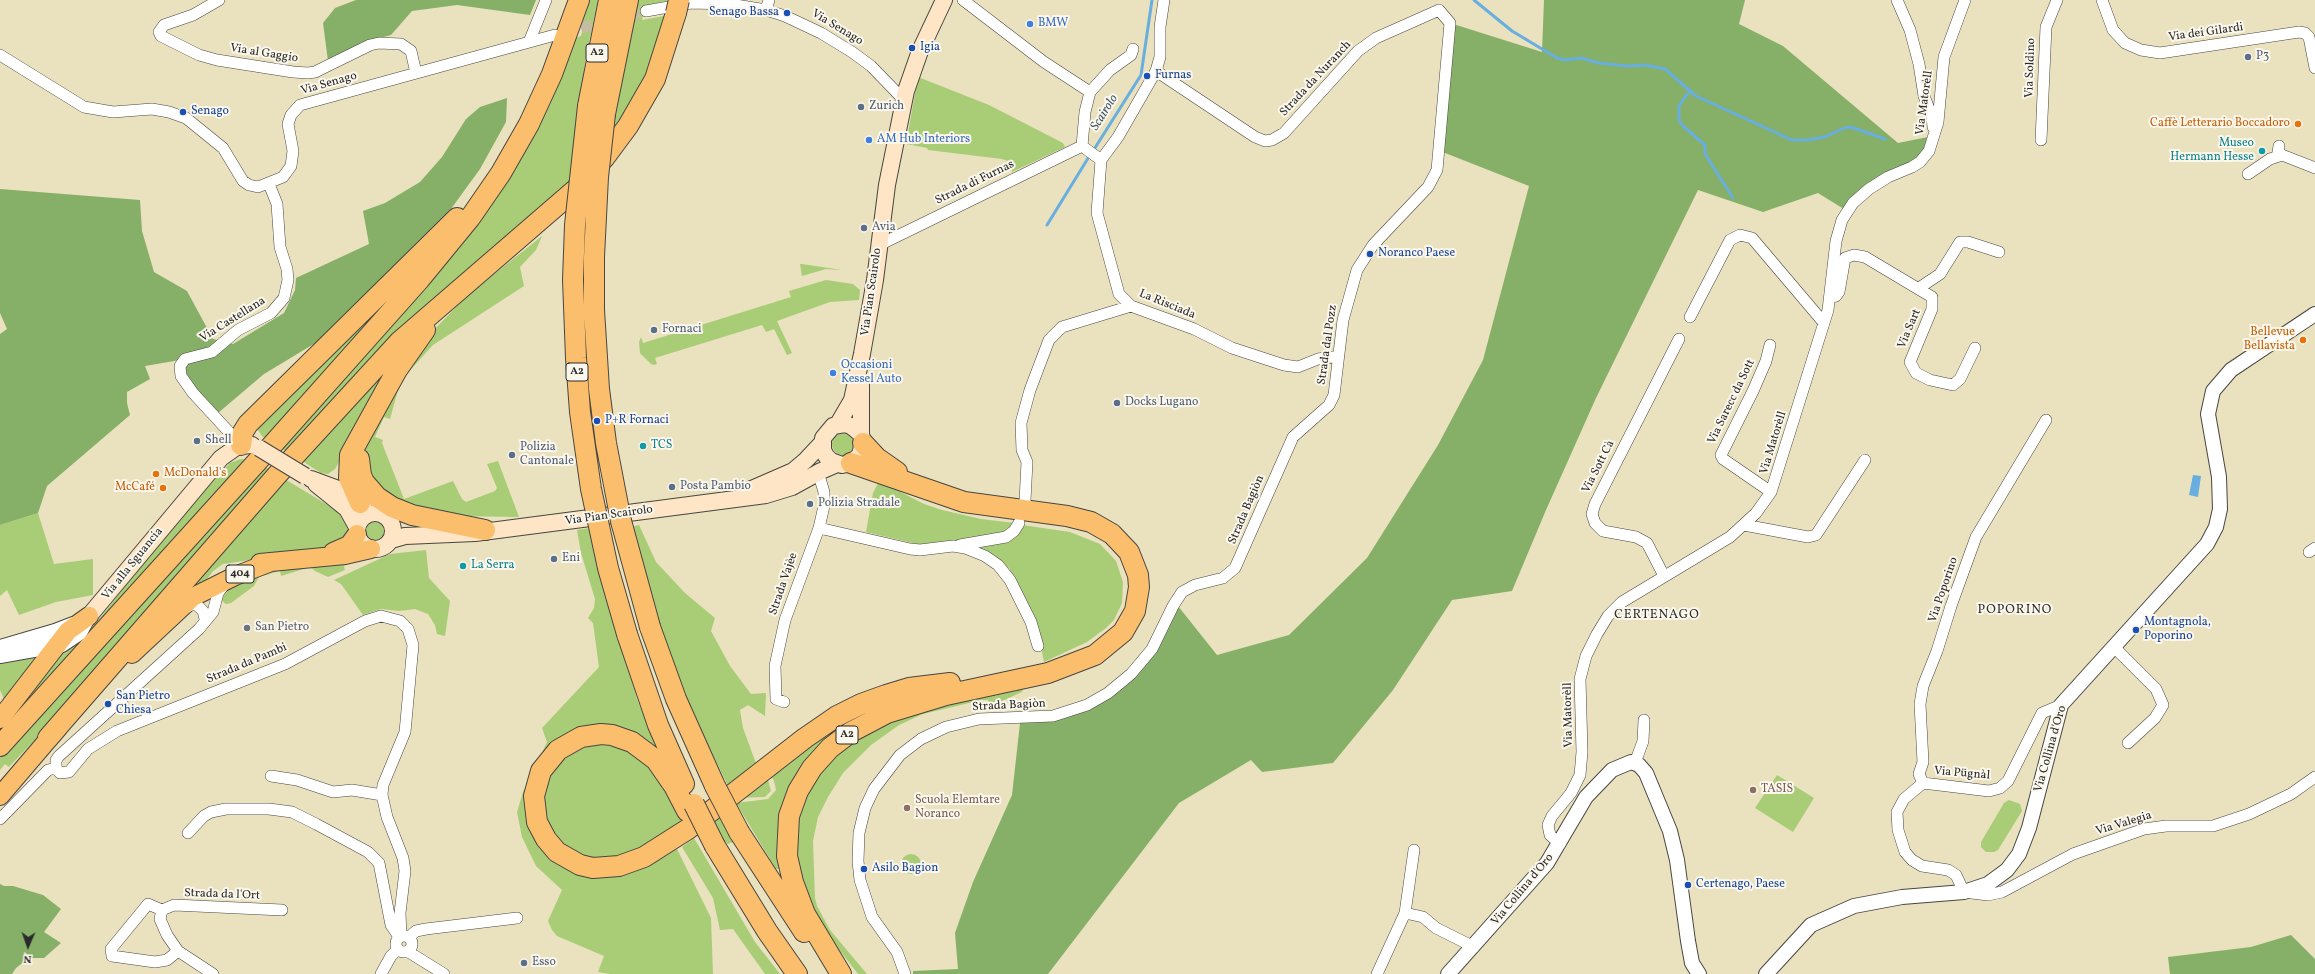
<!DOCTYPE html>
<meta charset="utf-8">
<style>
body{margin:0}
#map{position:relative;width:2315px;height:974px;overflow:hidden;background:#eae1be;font-family:Vollkorn,serif}
canvas{display:block}
.north{position:absolute;left:8px;top:926px;width:40px;height:40px;-webkit-text-stroke:3px #fbf7ec;paint-order:stroke;rotate:182deg;font-size:11px;font-weight:700;line-height:16px;text-align:center;color:#2b2b2b}
.north::after{content:'';display:block;margin:auto;width:14px;height:18px;background:#2b2b2b;clip-path:polygon(50% 0,100% 100%,50% 72%,0 100%)}
</style>
<div id="map">
<canvas width="2315" height="974"></canvas>
<div class="north">N</div>
</div>
<script>
const context = document.querySelector('canvas').getContext('2d');
context.lineJoin = 'round';
function paint(path, color) { context.fillStyle = color; context.fill(path, 'evenodd'); }
const poly = rows => new Path2D(rows.map(r => 'M' + r).join(''));
function trace(path, color, width, dash) { context.strokeStyle = color; context.lineWidth = width; context.lineCap = dash ? 'butt' : 'round'; context.setLineDash(dash || []); context.stroke(path); }
function drawText(font, color, halo, rows, align = 'center') {
  context.font = font + ' Vollkorn,serif'; context.lineWidth = 4; context.setLineDash([]); context.textBaseline = 'middle'; context.strokeStyle = halo; context.fillStyle = color; for (const [text, x, y, turn = 0] of rows) {
    context.save(); context.translate(x, y); context.rotate((+turn || 0) * Math.PI / 180); context.textAlign = isNaN(turn) ? turn : align; if (halo) context.strokeText(text, 0, 0); context.fillText(text, 0, 0); context.restore();
  }
}
paint(poly([
 [586,0,598,0,586,56,569,186,437,295,289,453,279,447,437,270,575,38,581,36,584,23,579,24],
 [639,0,670,0,646,6,642,20,669,15,655,62,611,139,629,33],
 [918,77,989,105,1063,143,1065,147,1012,172,1011,162,1002,159,928,150,927,148,906,144],
 [542,236,536,250,520,267,524,286,433,345,404,377,398,390,390,419,384,417,375,437,383,440,382,443,404,499,453,481,462,499,466,502,495,491,497,488,487,464,498,461,519,517,453,516,421,510,374,488,363,453,367,439,429,335,468,295],
 [437,246,269,441,262,436,258,430,258,425],
 [800,264,802,264,842,270,826,269,802,276],
 [826,280,853,284,860,290,859,300,830,302,777,321,792,353,787,355,774,329,766,332,762,325,655,358,657,364,654,365,651,364,640,353,639,342,641,337,643,343,791,297,789,291],
 [411,338,335,469,328,474,321,473,299,459],
 '832 444a11 11 0 1 1 22 0a11 11 0 1 1-22 0Z',
 [240,459,251,460,0,738,0,727,56,653,74,646,83,639,206,486,209,486,230,463],
 [262,465,272,471,60,713,9,767,5,764,0,770,0,756,14,737],
 [283,478,341,513,349,529,349,533,338,547,223,564,213,571,202,586,179,602],
 [879,481,924,504,942,510,981,519,1015,523,1005,534,929,547,866,532,873,493],
 [38,513,54,564,93,559,93,595,56,602,19,615,7,590,0,596,0,525],
 '366 531a9 9 0 1 1 18 0a9 9 0 1 1-18 0Z',
 [639,525,656,562,685,593,715,618,711,631,730,666,751,694,766,693,765,716,748,705,740,710,743,728,757,766,729,788,692,712,662,638,631,527],
 [1022,525,1070,532,1100,544,1116,561,1123,582,1122,603,1114,620,1106,628,1087,642,1044,662,1038,633,1025,601,1009,568,987,554,969,547],
 [590,528,637,699,663,761,613,730,536,772,550,853,632,868,677,849,711,918,713,974,610,974,598,972,604,956,557,936,552,930,548,921,562,890,536,866,522,837,517,812,523,792,547,742,542,728,599,667,593,623,588,618,594,608,595,599,581,553,577,530],
 [426,550,429,578,450,601,445,636,437,634,435,625,428,614,415,609,399,611,381,609,363,615,341,584,334,580,390,554],
 [347,560,344,567,345,570,328,577,315,571,310,567,281,576,280,571,259,577,254,586,231,603,226,604,222,601,223,593,249,574],
 [39,654,5,702,0,690,0,664,16,661,16,658],
 [1024,687,1022,692,991,706,988,700,982,700,923,714,899,725,871,745,843,773,828,797,818,817,813,841,815,898,817,906,830,930,867,974,858,974,824,930,801,885,794,836,805,792,835,752,900,716],
 [879,702,816,753,780,869,776,869,736,803,768,799,776,790,774,781,772,777,768,780,771,791,765,797,736,798,816,736],
 [592,742,616,744,652,767,686,822,622,860,572,856,544,823,542,788,560,758],
 [1777,775,1814,798,1793,832,1755,808],
 [2009,800,2020,804,2022,811,1998,850,1994,852,1986,852,1981,847,1981,842,2004,803],
 [723,814,733,839,733,842,728,844,723,841,711,822],
 [694,838,755,942,780,974,765,974,733,929,720,930,713,898,682,847],
 '901 864a10 10 0 1 1 20 0a10 10 0 1 1-20 0Z'
]), '#a9cd76');
paint(poly([
 [356,0,536,0,530,15,457,5,412,11,391,35,376,39,328,61,323,23,335,8],
 [1544,0,1745,0,1739,24,1783,46,1898,143,1933,136,1929,151,1888,177,1847,211,1818,193,1763,212,1698,190,1596,398,1546,510,1512,591,1452,600,1393,690,1333,763,1262,772,1251,760,1179,803,1048,974,913,974,913,971,958,969,955,933,973,882,1012,795,1020,723,1057,720,1074,715,1107,699,1127,685,1142,669,1158,648,1178,606,1217,655,1289,635,1367,558,1438,445,1483,360,1529,186,1440,151,1450,23,1542,52],
 [507,98,506,122,480,169,432,235,332,333,264,374,218,413,193,389,180,360,145,366,150,379,127,392,127,403,130,415,47,486,38,513,0,525,0,334,7,329,0,313,0,189,140,200,142,231,154,272,187,291,213,339,233,344,284,313,295,290,296,278,369,244,363,211,385,203,420,182,442,157,466,119,480,107],
 [0,884,4,886,13,886,43,895,61,909,44,932,61,943,44,958,29,958,16,968,12,974,0,974],
 [2291,935,2315,959,2315,974,2170,974,2168,957,2251,947]
]), '#86b067');
paint(poly([
 [2193,475,2201,476,2198,497,2189,495]
]), '#68aedf');
trace(poly([
 [1474,0,1512,31,1557,58,1565,60,1581,58,1599,63,1627,66,1646,65,1665,69,1696,96,1792,140,1807,140,1825,137,1844,128,1851,127,1885,139],
 [1690,90,1679,106,1679,120,1683,126,1705,145,1705,154,1733,198],
 [1093,151,1141,75,1152,0],
 [1047,225,1090,155]
]), '#68aedf', 3);
trace(poly([
 [565,32,646,11]
]), '#c4bda1', 11, [11, 5.5]);
const minor = poly([
 [219,0,193,15,164,25,159,32,161,36,199,55,217,60,293,72,308,73,315,72,370,45,379,43,401,44,411,51,416,73],
 [963,0,1044,62,1090,92],
 [1897,0,1910,30,1919,64,1924,96,1932,117,1933,127],
 [2102,0,2113,30,2125,43,2141,50,2160,53,2299,32,2305,33,2309,37,2315,68],
 [766,10,769,0],
 [646,11,691,3,730,4,766,10,785,16,821,33,852,52,871,66,904,100],
 [529,42,546,0],
 [0,55,84,107,113,112,152,109,169,112,186,118,223,148,243,181,249,185,258,187,283,177,291,166,293,151,288,124,291,115,300,105,555,35],
 [1156,71,1255,137,1265,141,1272,140,1284,133,1358,51,1376,38,1439,10],
 [2041,140,2046,27,2057,0],
 [1082,146,1085,112,1090,92,1110,70,1131,55,1133,49],
 [1082,146,1101,160],
 [2279,146,2278,152,2282,155,2315,168],
 [1101,160,1097,213,1119,294,1131,306,1194,329,1232,348,1284,365,1298,367,1318,359,1338,356],
 [1101,160,1118,137,1156,71,1160,57,1160,27,1164,0],
 [2248,174,2270,159,2282,155],
 [879,245,1082,146],
 [1919,288,1940,274,1960,242,1968,242,1999,252],
 [1831,297,1836,296,1839,292,1845,258,1854,255,1865,257,1932,297,1932,309,1910,362,1916,373,1930,380,1953,385,1960,379,1975,348],
 [1690,317,1730,240,1740,235,1752,238,1824,323],
 [1770,345,1766,361,1753,391,1721,455,1723,459,1771,492],
 [241,445,193,393,181,376,180,366,185,359,212,352,238,330,271,313,284,298,288,280,287,269,280,247,277,204,269,184],
 [1025,501,1027,462,1022,450,1021,423,1030,390,1049,340,1062,327,1131,306],
 [1744,525,1808,537,1816,535,1865,460],
 [819,528,910,549,920,550,953,546,965,548,985,556,998,565,1010,580,1031,622,1038,646],
 [960,545,1006,537,1014,531,1019,523],
 [2309,552,2315,548],
 [1664,576,1647,543,1636,537,1603,531,1595,523,1592,514,1595,504,1679,339],
 [184,609,191,605,197,605,203,611,205,619],
 [2114,647,2156,689,2163,705,2155,718,2128,743],
 [784,702,776,699,775,666,785,620,819,528,824,506,824,492,818,472],
 [2061,705,2042,713,2008,781,2000,788,1989,791,1923,783,1904,799,1897,812,1898,830,1905,852,1912,860,1922,866,1948,870,1956,875,1964,892,1988,895,2002,892,2073,854,2144,829,2166,826,2213,826,2249,814,2291,794,2315,777],
 [1635,763,1643,741,1644,720],
 [56,768,60,773,69,772,88,749,117,731,285,664,365,621,381,616,400,621,408,629,413,645,405,732,383,785,382,795,387,817,403,858,405,871,400,913,401,936],
 [56,768,56,760,59,756,199,629,213,612,218,593,226,582],
 [271,776,297,780,333,792,352,790,382,795],
 [1923,783,1919,774,1923,762,1920,704,1923,686,1937,651,1951,606,1976,537,2046,420],
 [0,819,48,770,56,768],
 [188,833,204,816,211,812,226,809,269,809,292,812,316,824,368,852,379,863,391,925,399,937],
 [1560,844,1550,835,1548,825,1552,816,1571,793,1580,775,1582,752,1580,679,1586,656,1597,634,1608,616,1622,602,1730,537,1756,513,1771,492,1828,310,1836,241,1842,220,1853,203,1869,189,1888,177,1912,167,1920,162,1929,151,1938,122,1944,57,1965,0],
 [1414,850,1405,913,1423,917,1436,928,1474,947],
 [162,910,148,904,111,949,112,956,155,962,167,960,178,951],
 '396 944a8 8 0 1 1 16 0a8 8 0 1 1-16 0Z',
 [409,937,416,931,426,929,517,918],
 [407,951,444,974],
 [213,974,178,951,167,935,160,919,162,910,174,905,282,910],
 [381,974,391,956,398,949],
 [905,974,897,952,872,917,860,880,858,861,859,833,865,808,874,789,900,755,921,739,946,727,979,719,1053,716,1087,705,1108,693,1131,674,1152,649,1173,606,1182,592,1195,585,1223,578,1235,568,1293,437,1329,405,1334,395,1343,320,1357,270,1373,245,1428,187,1437,170,1450,23,1439,10],
 [1377,974,1405,913]
]);
const tertiary = poly([
 [0,647,55,631,73,624],
 [0,656,62,645,80,633,87,620],
 [1448,974,1547,863,1586,797,1612,770,1631,762,1639,765,1646,773,1670,831,1677,860,1688,941,1692,963,1699,974],
 [1766,974,1811,925,1854,906,1902,897,1964,892,1988,884,2007,870,2019,854,2029,828,2061,705,2207,544,2216,527,2220,509,2219,477,2208,414,2213,391,2231,370,2315,314]
]);
const secondary = poly([
 [838,424,852,400,862,354,875,280,887,185,906,91,920,51,944,0],
 [861,434,851,426,845,424,833,426,823,438,823,450,826,456,831,461,842,465,851,463,860,455,863,443,861,434,861,385],
 [311,479,338,489,363,505],
 [316,484,347,509,357,527],
 [747,491,793,471,806,460,822,443],
 '357 531a18 18 0 1 1 36 0a18 18 0 1 1-36 0Z',
 [391,540,405,536,475,533,766,495,792,487,821,471,837,464],
 [89,616,221,458,238,446,252,445]
]);
const primary = poly([
 [333,552,349,545,357,534],
 [260,563,345,555,371,549],
 [132,654,193,597,235,576,271,562],
 [0,719,68,631,89,616],
 [0,796,58,728]
]);
const motorway = poly([
 [588,106,609,0],
 [605,114,628,0],
 [863,443,877,458,897,472],
 [241,445,243,432,248,424,457,218],
 [359,459,361,475,364,482,377,497,392,507,412,515,485,530],
 [360,503,349,478,350,455,397,370,425,330],
 [650,627,676,699,715,786],
 [627,634,658,725,684,784],
 [48,738,277,475,400,341,576,189,605,157,628,126,655,79,676,13],
 [0,746,274,443,420,279,470,218,501,173,529,124,552,74,579,0],
 [687,811,674,786,656,760,632,742,612,735,601,734,581,737,558,750,541,771,534,796,537,822,546,839,557,852,580,865,593,868,619,866,644,857,688,829,805,738,837,716,861,704,886,695,909,688,950,683],
 [739,832,804,932],
 [715,846,767,931,797,974],
 [841,974,805,914,793,882,787,856,789,816,798,791,812,768,830,748,851,732,887,713,946,695,1048,673,1095,655,1123,632,1135,611,1139,587,1138,575,1129,552,1112,534,1091,522,1067,516,964,502,851,463]
]);
trace(minor, '#484641', 12);
trace(tertiary, '#484641', 16);
trace(secondary, '#484641', 18);
trace(primary, '#484641', 20);
trace(motorway, '#484641', 22);
trace(minor, '#fff', 11);
trace(tertiary, '#fff', 14);
trace(secondary, '#fde5c5', 16);
trace(primary, '#fabe6d', 18);
trace(motorway, '#fabe6d', 20);
const secondaryBridge = poly([
 [259,448,305,476]
]);
const motorwayBridge = poly([
 [676,13,679,0],
 [588,106,575,225,573,280,576,358,580,412,591,489,608,568,627,634],
 [605,114,598,177,594,257,594,310,599,389,606,443,621,521,650,627],
 [715,786,739,832],
 [694,804,715,846]
]);
trace(secondaryBridge, '#484641', 18, []);
trace(motorwayBridge, '#484641', 22, []);
trace(secondaryBridge, '#fde5c5', 16);
trace(motorwayBridge, '#fabe6d', 20);
for (const [x, y, r, color] of [
 [787,13,4,"#1a4fb4"],
 [1030,24,4,"#3f7fe0"],
 [912,48,4,"#1a4fb4"],
 [2248,57,4,"#5c6f8a"],
 [1147,76,4,"#1a4fb4"],
 [861,107,4,"#5c6f8a"],
 [183,112,4,"#1a4fb4"],
 [2298,124,4,"#e8710a"],
 [869,140,4,"#3f7fe0"],
 [2262,151,4,"#0f9aa8"],
 [864,228,4,"#5c6f8a"],
 [1370,254,4,"#1a4fb4"],
 [654,330,4,"#5c6f8a"],
 [2303,340,4,"#e8710a"],
 [833,373,4,"#3f7fe0"],
 [1117,403,4,"#5c6f8a"],
 [597,421,4,"#1a4fb4"],
 [197,441,4,"#5c6f8a"],
 [643,446,4,"#0f9aa8"],
 [512,455,4,"#5c6f8a"],
 [156,474,4,"#e8710a"],
 [672,487,4,"#5c6f8a"],
 [163,488,4,"#e8710a"],
 [810,504,4,"#5c6f8a"],
 [554,559,4,"#5c6f8a"],
 [463,566,4,"#0f9aa8"],
 [247,628,4,"#6b7280"],
 [2136,630,4,"#1a4fb4"],
 [108,704,4,"#1a4fb4"],
 [1753,790,4,"#8d6e63"],
 [907,808,4,"#8d6e63"],
 [864,869,4,"#1a4fb4"],
 [1688,885,4,"#1a4fb4"],
 [524,963,4,"#5c6f8a"]
]) { const dot = new Path2D(); dot.arc(x, y, r, 0, 2 * Math.PI); context.fillStyle = color; context.fill(dot); trace(dot, '#fbf7ec', 1.5); }
for (const [x, y, w] of [
 [597,53,22],
 [577,372,22],
 [240,574,28],
 [847,735,22]
]) { const box = new Path2D(); box.roundRect(x - w / 2, y - 9, w, 18, 3); context.fillStyle = '#fbf7ec'; context.fill(box); trace(box, '#2b2b2b', 1); }
drawText('bold 11px', '#2b2b2b', null, [
 ["A2",597,53],
 ["A2",577,372],
 ["404",240,574],
 ["A2",847,735]
]);
drawText('12px', '#164399', '#fbf7ec', [
 ["Senago Bassa",779,13,"right"],
 ["Igia",920,48],
 ["Furnas",1155,76],
 ["Senago",191,112],
 ["Noranco Paese",1378,254],
 ["P+R Fornaci",605,421],
 ["Montagnola,",2144,623],
 ["Poporino",2144,637],
 ["San Pietro",116,697],
 ["Chiesa",116,711],
 ["Asilo Bagion",872,869],
 ["Certenago, Paese",1696,885]
], 'left');
drawText('12px', '#366cbe', '#fbf7ec', [
 ["BMW",1038,24],
 ["AM Hub Interiors",877,140],
 ["Occasioni",841,366],
 ["Kessel Auto",841,380]
], 'left');
drawText('12px', '#2b2b2b', '#fbf7ec', [
 ["Via Senago",837,28,31],
 ["Via dei Gilardi",2206,33,-8],
 ["Via al Gaggio",264,54,9],
 ["Via Soldino",2031,68,-88],
 ["Strada da Nuranch",1316,79,-47],
 ["Via Senago",329,84,-16],
 ["Via Matorèll",1925,103,-82],
 ["Strada di Furnas",975,183,-26],
 ["Via Pian Scairolo",872,292,-82],
 ["La Risciada",1167,305,22],
 ["Via Castellana",233,320,-32],
 ["Via Sart",1910,329,-67],
 ["Strada dal Pozz",1328,345,-82],
 ["Via Sarecc da Sott",1732,402,-64],
 ["Via Matorèll",1774,443,-73],
 ["Via Sott Cà",1599,467,-63],
 ["Strada Bagiòn",1247,510,-67],
 ["Via Pian Scairolo",609,516,-8],
 ["Via alla Sguancia",133,564,-51],
 ["Strada Vajèe",784,584,-71],
 ["Via Poporino",1944,590,-71],
 ["Strada da Pambi",247,664,-23],
 ["Strada Bagiòn",1009,706,-3],
 ["Via Matorèll",1569,715,-91],
 ["Via Collina d'Oro",2051,749,-74],
 ["Via Pügnàl",1962,774,5],
 ["Via Valegia",2124,824,-17],
 ["Via Collina d'Oro",1523,890,-50],
 ["Strada da l'Ort",222,895,2]
]);
drawText('12px', '#4e5e75', '#fbf7ec', [
 ["P3",2256,57],
 ["Zurich",869,107],
 ["Avia",872,228],
 ["Fornaci",662,330],
 ["Docks Lugano",1125,403],
 ["Shell",205,441],
 ["Polizia",520,448],
 ["Cantonale",520,462],
 ["Posta Pambio",680,487],
 ["Polizia Stradale",818,504],
 ["Eni",562,559],
 ["Esso",532,963]
], 'left');
drawText('12px', '#c56008', '#fbf7ec', [
 ["Caffè Letterario Boccadoro",2290,124],
 ["Bellevue",2295,333],
 ["Bellavista",2295,347],
 ["McDonald's",164,474,"left"],
 ["McCafé",155,488]
], 'right');
drawText('12px', '#0d838f', '#fbf7ec', [
 ["Museo",2254,144,"right"],
 ["Hermann Hesse",2254,158,"right"],
 ["TCS",651,446],
 ["La Serra",471,566]
], 'left');
drawText('12px', '#5b616d', '#fbf7ec', [
 ["San Pietro",255,628]
], 'left');
drawText('12px', '#785e54', '#fbf7ec', [
 ["TASIS",1761,790],
 ["Scuola Elemtare",915,801],
 ["Noranco",915,815]
], 'left');
drawText('italic 13px', '#40596a', '#fbf7ec', [
 ["Scairolo",1105,113,-58]
]);
context.letterSpacing = '1px';
drawText('13px', '#2b2b2b', '#fbf7ec', [
 ["POPORINO",2015,611],
 ["CERTENAGO",1657,616]
]);
context.letterSpacing = '0px';
</script>
